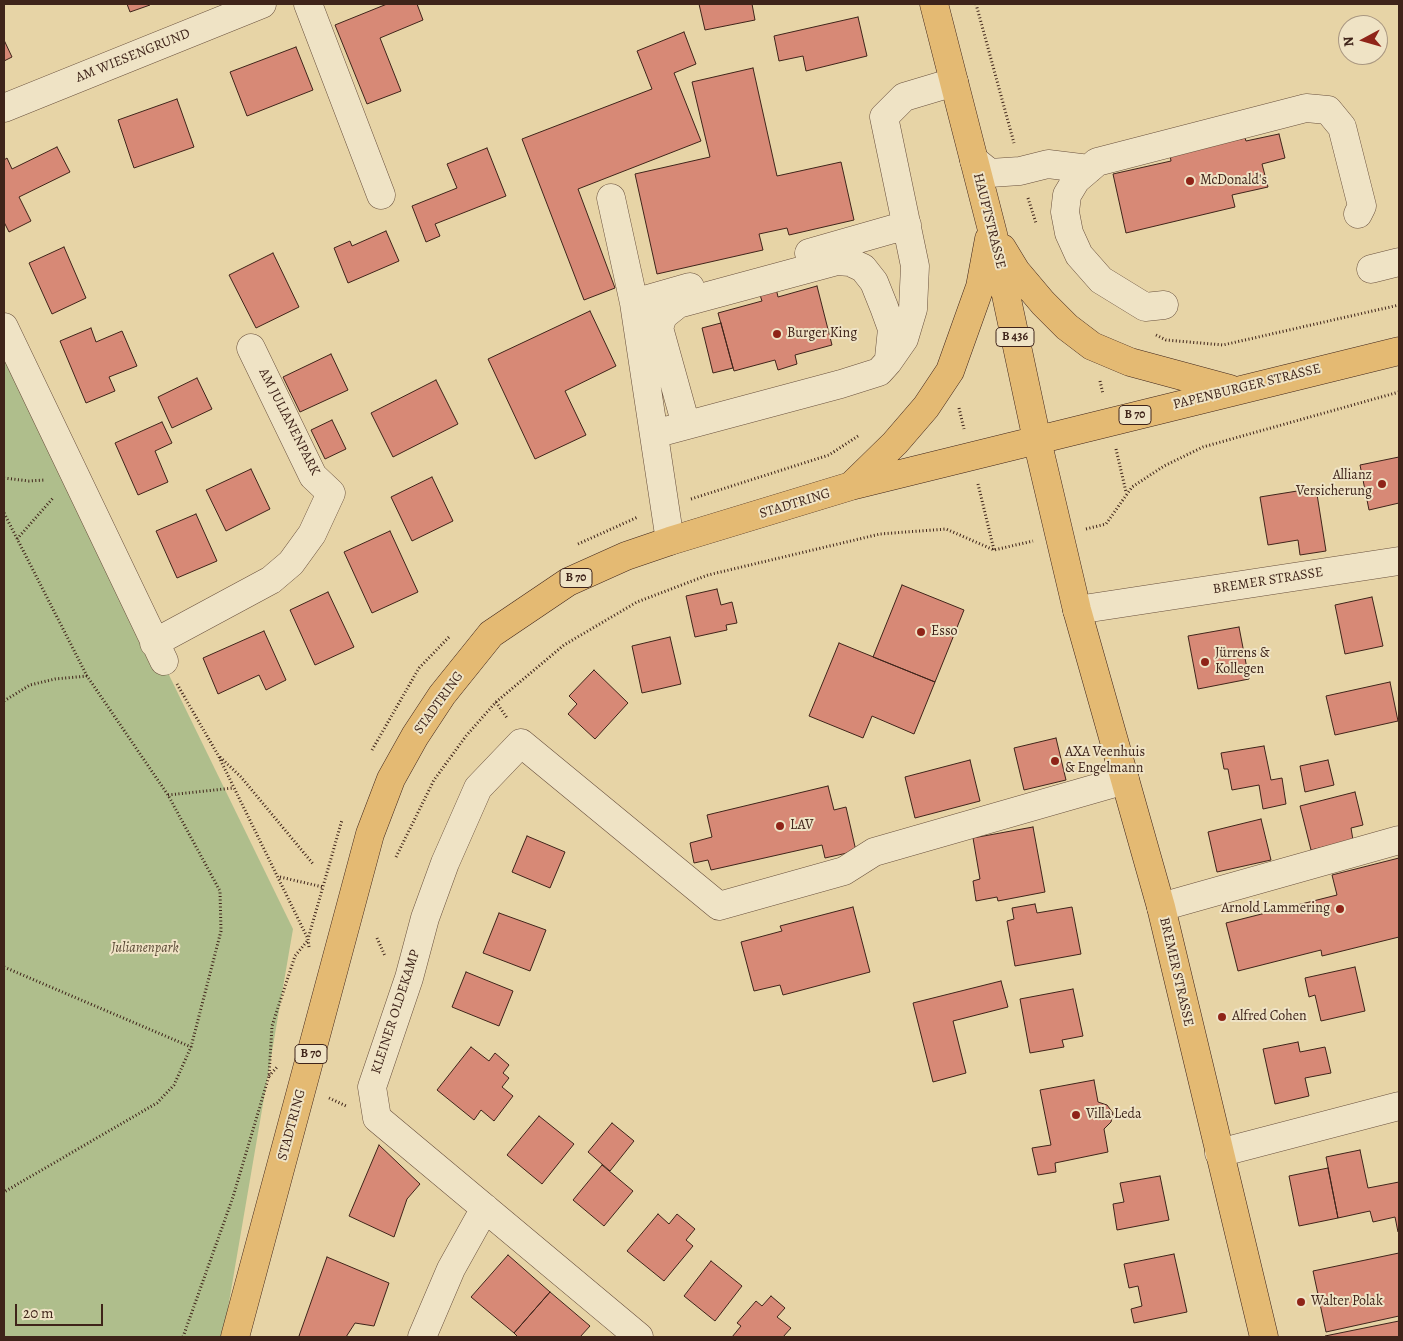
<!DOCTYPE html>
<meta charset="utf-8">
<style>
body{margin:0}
#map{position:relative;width:1403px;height:1341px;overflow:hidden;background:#e7d4a6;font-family:Alegreya,serif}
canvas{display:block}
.frame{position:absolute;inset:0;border:5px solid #3f241a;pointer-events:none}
.north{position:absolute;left:1338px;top:15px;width:50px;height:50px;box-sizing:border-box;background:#efe3c5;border:1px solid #a99781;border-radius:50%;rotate:264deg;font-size:14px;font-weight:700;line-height:20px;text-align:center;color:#3f241a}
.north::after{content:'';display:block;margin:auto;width:18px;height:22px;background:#8f2418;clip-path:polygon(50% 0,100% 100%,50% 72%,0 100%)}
.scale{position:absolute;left:15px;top:1304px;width:88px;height:22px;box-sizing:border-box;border:2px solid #3f241a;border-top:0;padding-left:6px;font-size:15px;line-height:18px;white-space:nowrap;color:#3f241a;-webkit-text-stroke:4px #efe3c5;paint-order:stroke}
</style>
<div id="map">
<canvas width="1403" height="1341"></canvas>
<div class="frame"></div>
<div class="north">N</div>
<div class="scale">20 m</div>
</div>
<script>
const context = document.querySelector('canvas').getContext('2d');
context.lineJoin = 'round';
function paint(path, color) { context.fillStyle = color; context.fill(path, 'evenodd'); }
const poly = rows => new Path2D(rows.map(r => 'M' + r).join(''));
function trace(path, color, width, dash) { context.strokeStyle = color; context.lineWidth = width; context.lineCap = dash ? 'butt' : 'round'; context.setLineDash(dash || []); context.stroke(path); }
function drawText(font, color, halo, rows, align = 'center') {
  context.font = font + ' Alegreya,serif'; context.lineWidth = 4; context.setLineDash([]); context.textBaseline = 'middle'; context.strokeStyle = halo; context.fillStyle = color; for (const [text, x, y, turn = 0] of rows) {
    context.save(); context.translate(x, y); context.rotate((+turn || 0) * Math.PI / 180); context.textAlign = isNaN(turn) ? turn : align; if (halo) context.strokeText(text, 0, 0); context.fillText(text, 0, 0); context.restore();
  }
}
paint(poly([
 [4,337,293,929,223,1337,4,1337]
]), '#afbe8c');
const building = poly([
 [127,4,149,4,150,5,130,12,127,4],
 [387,4,417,4,423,20,380,38,401,91,367,104,335,25,387,4],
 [699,4,752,4,755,20,705,30,699,4],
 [858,17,867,56,806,71,803,56,779,61,774,36,858,17],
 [684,32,696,64,674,73,701,141,578,189,615,288,584,300,522,139,652,89,637,51,684,32],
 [4,40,12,57,4,61,4,40],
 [296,47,313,90,247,116,230,72,296,47],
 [753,68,777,176,841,162,854,220,789,235,787,228,759,234,763,250,657,274,635,174,710,157,692,82,753,68],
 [177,99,194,147,134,168,118,120,177,99],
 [1279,134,1285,158,1262,164,1268,187,1232,195,1235,207,1126,233,1113,174,1171,161,1170,155,1245,138,1246,141,1279,134],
 [57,147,70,172,19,197,31,221,9,232,4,222,4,160,7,158,12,169,57,147],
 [487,148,506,196,435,224,440,236,426,242,412,206,457,188,447,164,487,148],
 [386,231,399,261,348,283,334,248,350,241,352,246,386,231],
 [64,247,86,298,52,314,29,263,64,247],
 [273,253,299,307,256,328,229,275,273,253],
 [817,286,832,345,795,355,797,364,778,370,775,360,734,371,718,313,762,301,759,292,776,288,778,297,817,286],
 [590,311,616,366,565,391,586,435,535,459,488,359,590,311],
 [721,323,733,368,713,373,702,328,721,323],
 [91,328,96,342,122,331,137,366,109,377,115,391,86,403,60,341,91,328],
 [331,354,348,390,300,412,283,377,331,354],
 [197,378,212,409,172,428,158,397,197,378],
 [436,380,458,424,393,457,371,413,436,380],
 [332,420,346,449,325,459,311,430,332,420],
 [162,422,172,443,155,451,168,482,138,495,115,443,162,422],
 [1399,457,1399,503,1369,510,1360,465,1399,457],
 [251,469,270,509,226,531,206,490,251,469],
 [432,477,453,521,412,541,391,497,432,477],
 [1316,488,1326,551,1300,555,1298,540,1268,545,1260,497,1316,488],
 [196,514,217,561,177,578,156,531,196,514],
 [390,531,418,592,372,613,344,552,390,531],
 [902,585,964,610,935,682,873,657,902,585],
 [717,589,721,605,732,602,737,623,726,625,727,630,695,637,686,596,717,589],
 [328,592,354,647,315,665,290,610,328,592],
 [1372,597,1383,646,1345,654,1335,605,1372,597],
 [1239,627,1249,679,1198,689,1188,636,1239,627],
 [264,631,286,680,266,690,259,675,218,694,203,658,264,631],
 [670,637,681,684,642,693,632,646,670,637],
 [839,643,935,682,914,734,872,716,863,738,809,716,839,643],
 [594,670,628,703,595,739,568,714,577,704,569,696,594,670],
 [1390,682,1398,721,1335,735,1326,696,1390,682],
 [1056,738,1066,780,1024,790,1014,748,1056,738],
 [1264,746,1271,780,1282,778,1286,804,1263,809,1259,785,1232,790,1228,769,1224,769,1221,753,1264,746],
 [970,760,980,801,915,818,905,777,970,760],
 [1328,760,1334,785,1305,792,1300,766,1328,760],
 [828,786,834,810,846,807,856,851,825,858,822,845,711,870,708,860,694,863,690,843,712,837,707,815,828,786],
 [1355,792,1363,825,1351,828,1353,840,1311,850,1300,806,1355,792],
 [1261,819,1271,860,1217,872,1208,832,1261,819],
 [1033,827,1045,892,998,901,997,897,976,901,973,881,980,879,973,838,1033,827],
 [527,836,565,852,550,888,512,872,527,836],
 [1399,858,1399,937,1322,956,1321,950,1238,971,1226,923,1337,895,1332,875,1399,858],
 [1035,904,1037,913,1072,907,1081,954,1015,966,1007,921,1014,919,1012,908,1035,904],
 [853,907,870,972,783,995,780,985,754,991,741,942,782,931,780,926,853,907],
 [499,913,546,930,530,971,483,953,499,913],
 [1355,967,1365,1011,1321,1021,1315,995,1309,997,1305,978,1355,967],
 [466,972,513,991,499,1026,452,1007,466,972],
 [1001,981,1008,1007,953,1021,966,1073,933,1082,913,1003,1001,981],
 [1073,989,1083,1036,1062,1040,1064,1047,1030,1053,1020,999,1073,989],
 [1298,1042,1300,1052,1325,1047,1331,1073,1305,1078,1309,1096,1275,1104,1263,1049,1298,1042],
 [471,1047,489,1061,495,1053,509,1065,503,1073,509,1078,502,1087,513,1096,494,1121,481,1110,474,1120,437,1090,471,1047],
 [1094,1080,1098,1102,1107,1105,1113,1113,1111,1122,1104,1129,1108,1152,1055,1163,1056,1172,1038,1175,1032,1148,1051,1145,1040,1090,1094,1080],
 [539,1116,574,1144,542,1184,507,1155,539,1116],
 [612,1123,634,1141,610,1171,588,1152,612,1123],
 [379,1145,420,1184,407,1199,394,1237,349,1216,379,1145],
 [1360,1150,1368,1188,1399,1182,1399,1231,1398,1232,1395,1217,1373,1222,1370,1211,1338,1218,1326,1157,1360,1150],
 [602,1165,633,1191,604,1226,573,1200,602,1165],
 [1328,1168,1338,1218,1299,1226,1289,1176,1328,1168],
 [1160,1176,1169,1220,1117,1230,1113,1204,1124,1202,1120,1183,1160,1176],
 [658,1214,669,1224,677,1214,695,1229,686,1240,693,1246,664,1281,627,1251,658,1214],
 [1399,1253,1399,1316,1326,1332,1313,1271,1399,1253],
 [1174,1254,1187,1312,1134,1323,1131,1309,1142,1306,1138,1286,1129,1288,1124,1264,1174,1254],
 [508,1255,550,1292,514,1333,471,1297,508,1255],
 [327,1257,389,1283,374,1326,355,1323,346,1337,302,1337,299,1336,327,1257],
 [711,1261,742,1286,715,1321,684,1296,711,1261],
 [550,1292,590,1326,580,1337,518,1337,514,1333,550,1292],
 [771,1296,785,1308,777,1317,791,1328,783,1337,732,1337,741,1326,737,1323,756,1301,762,1306,771,1296],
 [1399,1321,1399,1337,1325,1337,1325,1336,1399,1321]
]);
paint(building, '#d78976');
trace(building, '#3f241a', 1);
const minor = poly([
 [308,4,381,195],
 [4,108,262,4],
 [974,160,990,173,1020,171,1048,164,1089,169],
 [611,198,634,303,690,287],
 [809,253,907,225],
 [1371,269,1399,262],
 [634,303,670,541],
 [1164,305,1145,307,1101,280,1079,255,1069,233,1065,212,1067,195,1076,180,1097,162,1306,108,1328,110,1342,127,1362,206,1358,214],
 [4,327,164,661],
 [686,425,659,328,663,316,678,304,837,261,850,262,863,268,874,282,884,307,892,329,889,358],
 [654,434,841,384,879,372,888,362,904,339,913,309,915,266,884,117,904,97,954,82],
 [1077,610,1399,561],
 [154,643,271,580,291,563,312,534,331,493,313,476,251,348],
 [1161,907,1399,840],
 [1219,1153,1399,1106],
 [422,1337,451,1269,485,1208],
 [639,1337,377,1118,372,1087,409,978,425,918,445,863,478,788,521,743,719,906,844,871,874,852,1125,780]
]);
const major = poly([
 [934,4,993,234,1037,440,1077,610,1161,907,1264,1337],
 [1002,248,1016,271,1043,303,1067,327,1092,346,1130,362,1230,389],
 [852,485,895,443,926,407,950,371,980,287,989,239],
 [235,1337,370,834,391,779,415,736,442,695,491,634,568,582,626,556,670,541,851,486,1399,351]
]);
trace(minor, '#69503d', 29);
trace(major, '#3f241a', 29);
trace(poly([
 [976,4,1014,143],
 [1028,198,1036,223],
 [1156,335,1166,340,1223,345,1399,305],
 [1100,381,1103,394],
 [959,408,964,429],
 [1116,449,1126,492],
 [4,478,29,481,45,480],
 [978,484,994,550],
 [691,499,829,455,858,436],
 [4,513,87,676,168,795,220,891,221,931,191,1047,174,1085,157,1103,4,1192],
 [1086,529,1106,524,1132,487,1164,466,1203,447,1399,392],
 [17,539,54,497],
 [578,544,638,517],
 [177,684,218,755,308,939],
 [4,701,30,685,55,679,87,676],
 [496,702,507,718],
 [372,750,419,668,450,636],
 [220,757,241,777,314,865],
 [168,795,233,788],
 [396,857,434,780,466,736,496,702,564,645,637,602,708,575,880,534,946,529,994,550,1033,541],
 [280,877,323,887],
 [377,938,385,956],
 [309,947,308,939,342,820],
 [4,967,191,1047],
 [269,1076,277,1067],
 [329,1098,346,1106],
 [183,1337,233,1197,269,1076,272,1026,295,956,308,940]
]), '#3f241a', 3, [1, 2.5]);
trace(minor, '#efe3c5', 28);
trace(major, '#e4ba73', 28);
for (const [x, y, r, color] of [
 [1190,181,5,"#8f2418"],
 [777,334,5,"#8f2418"],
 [1382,484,5,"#8f2418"],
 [921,632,5,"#8f2418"],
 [1205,662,5,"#8f2418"],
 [1055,761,5,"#8f2418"],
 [780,826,5,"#8f2418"],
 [1340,909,5,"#8f2418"],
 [1222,1017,5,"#8f2418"],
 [1076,1115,5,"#8f2418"],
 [1301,1302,5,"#8f2418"]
]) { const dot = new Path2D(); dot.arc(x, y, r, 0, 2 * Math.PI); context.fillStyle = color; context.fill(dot); trace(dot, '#efe3c5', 2); }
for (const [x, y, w] of [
 [1015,337,38],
 [1135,415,32],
 [576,578,32],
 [311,1054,32]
]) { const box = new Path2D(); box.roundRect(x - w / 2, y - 9.5, w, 19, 4); context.fillStyle = '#efe3c5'; context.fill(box); trace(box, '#3f241a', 1); }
drawText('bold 12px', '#3f241a', null, [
 ["B 436",1015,337],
 ["B 70",1135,415],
 ["B 70",576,578],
 ["B 70",311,1054]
]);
drawText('14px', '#3f241a', '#efe3c5', [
 ["AM WIESENGRUND",133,56,-22],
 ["HAUPTSTRASSE",989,221,76],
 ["PAPENBURGER STRASSE",1247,387,-14],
 ["AM JULIANENPARK",289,422,63],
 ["STADTRING",795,504,-17],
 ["BREMER STRASSE",1268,581,-9],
 ["STADTRING",439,703,-54],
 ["BREMER STRASSE",1176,972,77],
 ["KLEINER OLDEKAMP",396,1012,-72],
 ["STADTRING",292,1125,-75]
]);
drawText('14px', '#3f241a', '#efe3c5', [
 ["McDonald's",1200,181],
 ["Burger King",787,334],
 ["Allianz",1372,476,"right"],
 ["Versicherung",1372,492,"right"],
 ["Esso",931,632],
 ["Jürrens &",1215,654],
 ["Kollegen",1215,670],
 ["AXA Veenhuis",1065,753],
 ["& Engelmann",1065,769],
 ["LAV",790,826],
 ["Arnold Lammering",1330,909,"right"],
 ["Alfred Cohen",1232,1017],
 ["Villa Leda",1086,1115],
 ["Walter Polak",1311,1302]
], 'left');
drawText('italic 14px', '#5b4a36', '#efe3c5', [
 ["Julianenpark",145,949]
]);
</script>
